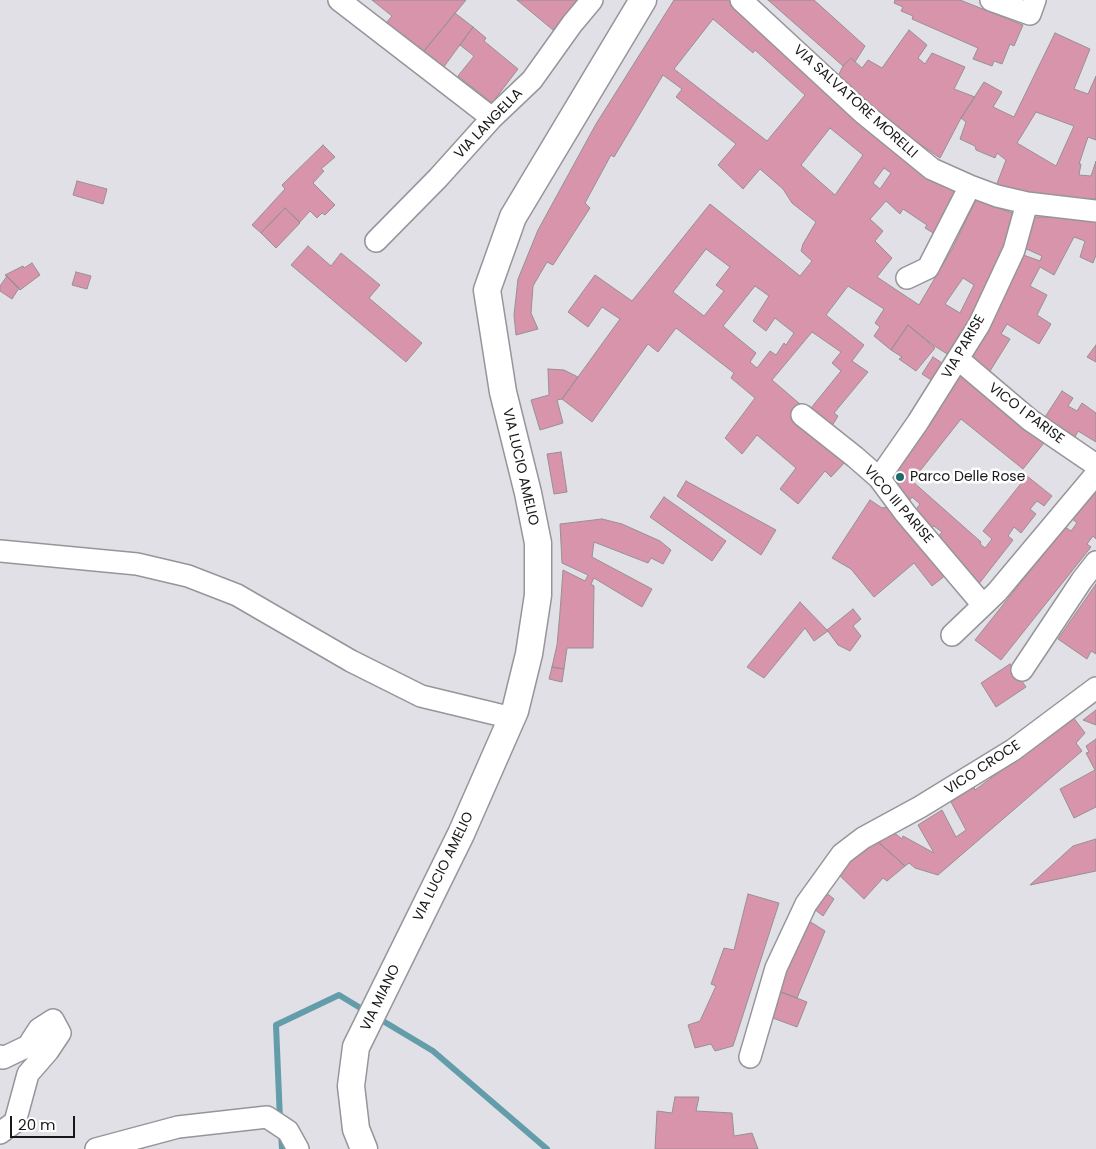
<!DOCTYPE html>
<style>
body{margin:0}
#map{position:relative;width:1096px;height:1149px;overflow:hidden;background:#e1e0e7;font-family:Poppins,sans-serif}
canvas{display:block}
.scale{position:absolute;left:10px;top:1116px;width:65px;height:22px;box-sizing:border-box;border:2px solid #181719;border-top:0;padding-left:6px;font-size:15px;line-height:18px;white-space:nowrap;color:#181719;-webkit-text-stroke:4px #fff;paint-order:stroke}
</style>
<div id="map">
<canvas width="1096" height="1149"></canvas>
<div class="scale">20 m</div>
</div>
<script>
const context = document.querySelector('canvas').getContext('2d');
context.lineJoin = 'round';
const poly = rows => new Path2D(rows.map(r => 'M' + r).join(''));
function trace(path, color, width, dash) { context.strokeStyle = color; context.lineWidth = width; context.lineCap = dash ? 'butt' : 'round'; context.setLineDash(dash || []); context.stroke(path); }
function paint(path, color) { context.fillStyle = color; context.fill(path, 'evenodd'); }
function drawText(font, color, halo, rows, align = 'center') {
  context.font = font + ' Poppins,sans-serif'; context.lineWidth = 5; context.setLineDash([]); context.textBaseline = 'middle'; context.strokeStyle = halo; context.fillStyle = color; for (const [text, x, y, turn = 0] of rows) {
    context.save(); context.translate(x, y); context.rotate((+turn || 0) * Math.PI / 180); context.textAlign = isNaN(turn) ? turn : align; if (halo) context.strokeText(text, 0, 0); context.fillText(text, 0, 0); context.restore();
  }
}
trace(poly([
 [378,1018,433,1051,547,1149],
 [280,1120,276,1025,339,995,367,1012],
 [281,1133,282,1149]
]), '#639daa', 6);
const building = poly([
 [372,0,466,0,421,55,386,23,392,16,372,0],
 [517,0,577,0,553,30,517,0],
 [674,0,730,0,833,92,961,195,935,234,925,228,927,225,903,209,900,214,886,201,870,219,883,231,875,241,892,258,877,277,919,305,952,249,976,200,1021,216,952,357,933,345,908,325,891,350,874,336,880,327,875,323,884,309,848,286,826,315,864,345,852,361,868,372,834,413,838,416,829,431,807,413,841,371,832,363,841,352,812,332,772,380,800,404,793,415,847,460,831,477,825,471,798,504,780,489,796,468,757,435,742,454,725,438,755,398,731,378,734,373,676,328,658,352,648,344,592,422,562,399,620,319,602,307,588,327,568,312,595,275,632,301,710,204,800,276,812,261,801,251,803,244,816,222,792,203,783,189,760,169,743,189,718,165,736,144,676,97,682,89,663,75,614,157,611,155,585,203,590,208,553,265,547,262,533,286,531,313,538,329,516,335,514,315,518,279,538,230,596,124,674,0],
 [713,19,753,53,755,50,805,95,767,141,674,69,713,19],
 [830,128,863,155,835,195,801,165,830,128],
 [884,168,891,173,880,189,873,183,884,168],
 [706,249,730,267,716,285,724,291,704,316,673,292,706,249],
 [963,278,974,285,960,313,945,304,963,278],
 [755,286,769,296,753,321,766,331,775,318,794,333,786,345,784,343,776,355,770,351,757,368,750,362,756,353,723,326,755,286],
 [768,0,814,0,865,46,855,62,851,58,843,66,768,0],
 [895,0,960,0,1023,25,1014,46,1010,44,1002,64,994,61,992,66,973,59,978,48,912,19,913,16,901,11,903,7,894,3,895,0],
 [455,13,473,27,443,68,423,52,455,13],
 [473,27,486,38,484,41,518,69,492,103,458,76,474,56,460,45,473,27],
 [909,30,927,45,918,58,925,64,932,53,965,67,954,89,975,97,961,118,940,158,884,119,838,76,843,66,851,58,862,68,868,60,882,68,909,30],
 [1055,33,1090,49,1074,89,1088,94,1096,76,1096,140,1088,137,1079,164,1081,164,1079,175,1091,176,1096,161,1096,199,1044,199,996,186,1006,160,997,153,995,158,976,150,975,146,960,139,966,122,961,118,984,82,1002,92,993,107,1014,117,1055,33],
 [1036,112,1074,126,1056,166,1017,143,1036,112],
 [323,145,335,157,321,169,324,171,313,183,335,205,325,215,322,213,317,218,310,211,300,222,285,208,261,233,252,225,285,189,282,185,323,145],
 [77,181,107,189,103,204,73,195,77,181],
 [285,208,300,223,276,248,261,233,285,208],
 [1031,217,1096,217,1096,255,1093,263,1080,257,1085,241,1074,237,1054,275,1040,267,1030,286,1047,295,1037,315,1051,324,1039,344,1007,324,1001,334,1010,339,990,371,968,355,1015,252,1040,261,1042,256,1020,246,1031,217],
 [308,246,331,266,341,253,380,285,369,298,422,343,406,362,291,265,308,246],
 [32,263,40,275,20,290,5,275,23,266,24,268,32,263],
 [76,272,91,276,87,289,72,285,76,272],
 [7,276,19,288,12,299,0,291,0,286,7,276],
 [908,325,935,348,916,371,899,359,902,357,891,350,908,325],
 [1096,345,1096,362,1087,357,1096,345],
 [933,357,947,366,936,383,922,374,933,357],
 [548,369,564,370,578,377,562,399,557,400,563,423,540,430,531,400,549,395,548,369],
 [960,369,1048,438,1023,469,961,419,912,481,981,542,980,544,985,548,992,539,983,531,1027,476,1052,496,1044,506,1037,501,1030,509,1036,514,1021,533,1014,527,1008,536,1013,540,978,585,937,538,942,532,934,526,930,530,915,511,920,504,912,497,908,503,886,478,960,369],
 [1062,391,1073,398,1068,406,1077,411,1082,403,1096,413,1096,442,1078,431,1075,437,1045,417,1062,391],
 [561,452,567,492,554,494,547,454,561,452],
 [686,481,776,530,761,555,677,496,686,481],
 [1096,486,1096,539,1093,536,1087,544,1091,547,1001,660,975,640,1065,527,1071,531,1077,523,1071,518,1096,486],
 [664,497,726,541,712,561,650,517,664,497],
 [870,500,882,508,895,506,951,571,932,586,914,563,874,597,851,569,832,558,870,500],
 [602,519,622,524,660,541,671,550,663,564,651,558,648,563,594,542,592,557,652,589,642,607,594,578,591,584,594,586,593,648,567,648,564,669,552,667,557,645,560,612,563,570,585,581,588,575,562,563,560,524,602,519],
 [1096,584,1096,654,1091,651,1087,659,1058,639,1096,584],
 [800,602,828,631,814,641,805,628,764,678,747,667,800,602],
 [853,609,861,619,853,626,861,636,850,651,838,645,827,630,853,609],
 [1010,664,1026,687,996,707,981,683,1010,664],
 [552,667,564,669,562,682,549,679,552,667],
 [1096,710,1096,725,1083,720,1096,710],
 [1073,717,1085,733,1076,743,1082,751,938,875,915,868,909,863,905,866,876,840,892,831,902,839,903,836,934,853,918,825,942,810,956,837,966,830,951,802,974,787,975,790,1073,717],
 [1096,739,1096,807,1074,818,1060,789,1095,770,1086,753,1089,752,1086,746,1096,739],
 [1096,839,1096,871,1030,885,1073,846,1096,839],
 [876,840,905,866,887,881,883,878,864,899,837,873,876,840],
 [824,891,834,899,823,916,813,908,824,891],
 [748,894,779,903,733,1046,715,1051,711,1044,695,1048,688,1025,700,1021,716,986,711,984,724,948,734,950,748,894],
 [806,919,825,931,797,998,778,991,806,919],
 [781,992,807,1002,797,1027,770,1017,781,992],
 [675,1097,699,1097,696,1111,732,1113,734,1136,752,1133,758,1149,655,1149,657,1111,672,1113,675,1097]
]);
paint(building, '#d794aa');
trace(building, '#979092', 1);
const minor = poly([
 [339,0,492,118],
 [741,0,862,112,932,169,970,186,997,196,1027,203,1096,211],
 [991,0,1030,14,1035,0],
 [376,241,438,178,492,118,532,80,572,24,592,0],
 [907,278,928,268,970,186],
 [958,359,1030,420,1096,465],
 [802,415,855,457,879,478,905,513,983,605],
 [879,478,918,422,979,325,1014,250,1027,203],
 [0,551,137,564,188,576,237,595,351,661,421,696,512,718],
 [952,635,997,592,1096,474],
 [1022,670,1082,580,1096,562],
 [0,1056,3,1058,28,1046,39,1029,53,1020,60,1033,48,1051,28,1074,15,1122,0,1133],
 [750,1057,776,968,806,904,842,854,863,838,920,807,1013,750,1096,688],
 [96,1149,178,1127,267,1117,288,1131,298,1149]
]);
const major = poly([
 [364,1149,356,1129,351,1086,356,1047,461,834,515,711,529,654,538,595,538,543,528,493,503,392,487,290,513,217,643,0]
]);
trace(minor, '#96959b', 24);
trace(major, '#96959b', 29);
trace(minor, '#fff', 21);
trace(major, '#fff', 26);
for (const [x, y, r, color] of [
 [900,477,5,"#1f6b6b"]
]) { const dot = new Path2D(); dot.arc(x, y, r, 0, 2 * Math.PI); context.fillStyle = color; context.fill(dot); trace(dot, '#fff', 2); }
drawText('14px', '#181719', '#fff', [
 ["VIA SALVATORE MORELLI",855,102,42],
 ["VIA LANGELLA",489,124,-46],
 ["VIA PARISE",964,347,-60],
 ["VICO I PARISE",1026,414,37],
 ["VIA LUCIO AMELIO",520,467,77],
 ["VICO III PARISE",898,505,49],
 ["VICO CROCE",983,768,-33],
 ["VIA LUCIO AMELIO",444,867,-64],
 ["VIA MIANO",381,998,-64]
]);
drawText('14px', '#181719', '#fff', [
 ["Parco Delle Rose",910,477]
], 'left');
</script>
